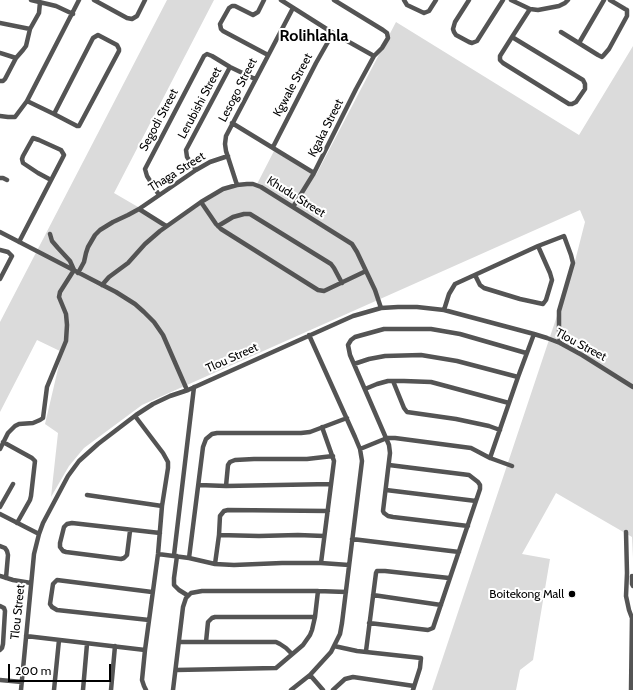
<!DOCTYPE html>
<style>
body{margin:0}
#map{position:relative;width:633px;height:690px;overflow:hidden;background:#fff;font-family:Cabin,sans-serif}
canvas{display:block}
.scale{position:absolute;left:8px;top:664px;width:103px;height:18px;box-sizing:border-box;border:2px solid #000;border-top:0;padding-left:5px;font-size:12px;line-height:14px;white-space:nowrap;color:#000;-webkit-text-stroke:3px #fff;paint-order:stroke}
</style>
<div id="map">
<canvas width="633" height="690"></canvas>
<div class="scale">200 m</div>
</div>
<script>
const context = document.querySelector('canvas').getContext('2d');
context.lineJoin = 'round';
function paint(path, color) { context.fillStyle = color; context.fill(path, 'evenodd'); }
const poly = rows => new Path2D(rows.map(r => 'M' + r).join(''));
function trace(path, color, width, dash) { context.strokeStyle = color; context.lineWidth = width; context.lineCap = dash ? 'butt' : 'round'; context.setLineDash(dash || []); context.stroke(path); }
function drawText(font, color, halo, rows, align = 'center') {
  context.font = font + ' Cabin,sans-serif'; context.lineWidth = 4; context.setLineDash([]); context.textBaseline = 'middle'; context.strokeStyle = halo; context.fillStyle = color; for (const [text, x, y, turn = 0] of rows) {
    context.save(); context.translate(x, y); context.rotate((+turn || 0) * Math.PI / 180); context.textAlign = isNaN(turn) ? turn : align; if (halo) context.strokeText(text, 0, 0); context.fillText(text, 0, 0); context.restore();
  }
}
paint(poly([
 [167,0,214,0,114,193,169,225,217,192,236,184,256,186,274,151,316,175,396,22,579,135,633,46,633,558,632,537,556,493,522,554,550,559,533,660,520,670,516,690,432,690,574,265,585,222,580,210,142,405,84,448,69,466,51,497,58,433,45,424,62,352,37,340,0,412,0,322]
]), '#dbdbdb');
trace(poly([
 [31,0,56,6,73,14],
 [94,0,127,18,132,19,137,16,145,0],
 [264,0,258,12,253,15,235,6,232,6,229,8,220,24,221,29,223,31,268,55],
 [281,0,333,33,374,56],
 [404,0,407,5,424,13,429,11,436,0],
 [469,0,455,22,453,29,454,32,456,35,469,42,472,43,477,41,503,0],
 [511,0,530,9,538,10,559,6,565,3,568,0],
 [0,23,30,29],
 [561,32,598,55,602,57,603,56,609,49,627,16,627,10,625,9,610,0],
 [512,37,583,80,585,84,585,89,576,102,572,104,569,104,503,63,500,60,500,56,512,37,530,9],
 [579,43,604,0],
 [0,53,16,58],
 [0,81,3,81,5,79,16,58,23,50,26,46,30,29,39,13,40,2],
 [27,101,54,114,77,126,79,126,119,51,119,49,117,45,98,35,93,38,54,114],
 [0,116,8,117,15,117,27,101,79,0],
 [232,123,314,173],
 [273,147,316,63,333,33],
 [196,170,187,157,186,150,230,67],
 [0,178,3,178,7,180],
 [237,185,226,151,225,144,226,136,293,8],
 [159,195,147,176,145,169,204,56,207,54,212,56,230,67,255,79],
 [201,202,216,224,221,229,318,290,324,291,366,271],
 [293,207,314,173,356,89,374,56,382,48,388,38,387,33,383,30,334,0],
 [139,209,166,226],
 [218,226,233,217,244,214,250,214,331,264,334,268,342,283],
 [0,232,116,292,135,304,144,312,154,322,163,335,187,390],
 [19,242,62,159,64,155,61,150,39,140,33,138,23,156,22,159,23,163,38,173,51,180],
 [0,250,8,252,12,256,0,279],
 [78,273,84,262,86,253,88,247,95,235,100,230,113,222,128,215,139,209,196,170,210,162,228,156],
 [475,275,480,285,484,288,520,299,543,304,546,300,552,280,550,273,538,246],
 [102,285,109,277,128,263,145,244,160,231,201,202,223,189,237,185,247,184,253,184,261,187,352,244,357,252,375,290,381,308],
 [444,310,449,294,455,284,538,246,564,236,571,255,573,263,559,311,559,329,560,343],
 [354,364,369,359,385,356,421,355,457,361,518,377],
 [393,381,404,408,407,412,456,419,489,426,500,430],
 [365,389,377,384,388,381,404,381,431,382,446,386,509,403],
 [135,416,163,453,168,462,168,468,162,506,158,554,145,650,142,680,144,686,146,690],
 [3,442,32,458,35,461,31,496,30,500,17,523],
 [0,449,8,433,15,426,19,424,33,423,40,420,43,418,47,387,66,341,67,325,66,314,59,297,60,292,74,270,70,261,58,248,52,241,50,234],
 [360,449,387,438,395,438,471,448,490,458,512,466],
 [490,458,518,377,534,334],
 [199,485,226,486,331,484],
 [226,486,228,465,230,462,235,460,254,459,307,459,333,456],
 [386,490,476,501],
 [87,495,162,506],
 [0,507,13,484],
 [0,514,39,534],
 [468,526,393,517,388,516,384,513,383,511,390,453,389,445,350,355,348,345,351,340,355,337,384,329,431,329,460,334,526,353],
 [130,531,127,555,124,558,121,559,66,552,63,551,60,547,60,543,64,527,67,524,72,523,160,533],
 [626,532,627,573,626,596,629,610,632,618],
 [219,535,259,536,298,535,324,536],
 [352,539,459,552],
 [0,546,5,548,7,551,8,555,6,578],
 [158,554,189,558,215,564,234,565,282,563,321,563,349,565],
 [174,555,194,387],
 [177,556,174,578,174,585,179,590,187,595],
 [189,558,203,447,206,439,212,434,217,433,301,433,310,432,347,418],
 [321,563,334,461,322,427],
 [215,564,219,535,220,516,224,511,228,510,328,511],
 [0,576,13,580,31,583],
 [632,576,632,584,633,586],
 [373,595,441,605],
 [0,606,4,608,5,611,3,644,2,648,0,650],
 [149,620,57,610,52,607,50,604,53,584,57,580,152,592],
 [369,623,428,630,433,628,480,489,480,485,478,482,469,475,389,465],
 [26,636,145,650],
 [179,642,276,642,280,644,286,648,292,654],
 [206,642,208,622,212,618,215,617,315,617],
 [334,646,357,651,421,658,420,668,413,690],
 [366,651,376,573,377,571,385,571,449,578],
 [176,670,276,668,303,645,310,635,312,630,315,617,318,591],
 [310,675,323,690],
 [0,680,22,682],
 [21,690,34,554,39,534,43,523,68,476,79,461,98,444,136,415,153,404,170,396,188,390,353,316,381,308,398,307,417,307,444,310,534,334,547,338,560,343,582,355,633,387],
 [54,690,59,640],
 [83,690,87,644],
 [111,690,115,646],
 [173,690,183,607,186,598,191,593,202,591,318,591,346,592],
 [291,690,310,675,331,652,340,634,342,623,362,461,360,449,355,437,309,335],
 [333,690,345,679,353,677,414,686],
 [631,690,632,616]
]), '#545454', 4.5);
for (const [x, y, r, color] of [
 [572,594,4,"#000"]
]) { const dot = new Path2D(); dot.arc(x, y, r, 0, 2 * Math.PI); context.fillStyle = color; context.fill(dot); trace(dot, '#fff', 1.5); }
drawText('12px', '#000', '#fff', [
 ["Kgwale Street",293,85,-62],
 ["Lesogo Street",238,90,-63],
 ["Lerubishi Street",200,103,-62],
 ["Segodi Street",159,120,-62],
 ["Kgaka Street",326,128,-63],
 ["Thaga Street",177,172,-32],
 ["Khudu Street",296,197,32],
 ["Tlou Street",581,345,28],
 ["Tlou Street",232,358,-24],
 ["Tlou Street",18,612,-84]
]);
drawText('12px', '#000', '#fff', [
 ["Boitekong Mall",564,594]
], 'right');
drawText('bold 16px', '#000', '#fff', [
 ["Rolihlahla",314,36]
]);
</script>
